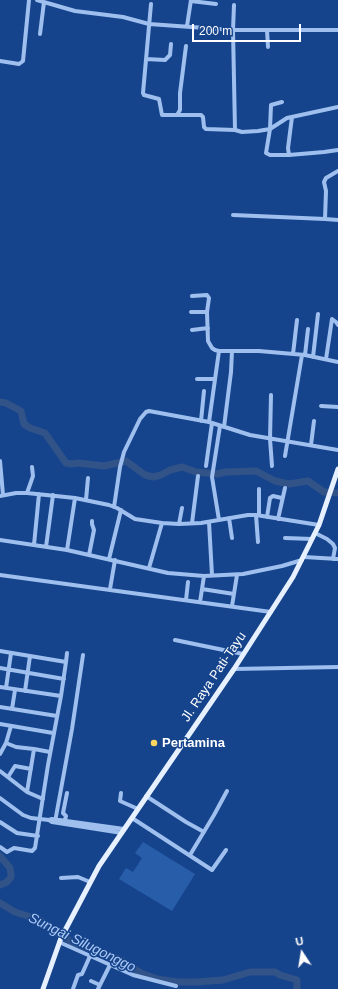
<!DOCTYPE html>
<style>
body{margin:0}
#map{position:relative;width:338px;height:989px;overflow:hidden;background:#16448c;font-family:Arial,sans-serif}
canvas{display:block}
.north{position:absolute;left:282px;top:933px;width:40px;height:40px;-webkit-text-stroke:3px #16448c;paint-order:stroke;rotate:348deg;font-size:11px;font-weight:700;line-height:16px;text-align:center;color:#fff}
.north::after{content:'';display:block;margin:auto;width:14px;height:18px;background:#fff;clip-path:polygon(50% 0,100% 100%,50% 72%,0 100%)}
.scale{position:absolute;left:192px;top:24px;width:109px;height:18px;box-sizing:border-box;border:2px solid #fff;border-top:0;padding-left:5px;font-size:12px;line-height:14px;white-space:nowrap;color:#fff;-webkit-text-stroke:3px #16448c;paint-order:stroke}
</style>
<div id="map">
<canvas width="338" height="989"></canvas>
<div class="north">U</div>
<div class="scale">200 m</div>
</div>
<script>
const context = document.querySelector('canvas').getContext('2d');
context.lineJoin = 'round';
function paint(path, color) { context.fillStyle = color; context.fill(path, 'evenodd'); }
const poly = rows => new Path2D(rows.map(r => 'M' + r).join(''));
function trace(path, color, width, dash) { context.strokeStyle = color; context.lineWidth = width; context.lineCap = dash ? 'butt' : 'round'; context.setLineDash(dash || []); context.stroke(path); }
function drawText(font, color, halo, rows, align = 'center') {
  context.font = font + ' Arial,sans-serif'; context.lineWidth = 3; context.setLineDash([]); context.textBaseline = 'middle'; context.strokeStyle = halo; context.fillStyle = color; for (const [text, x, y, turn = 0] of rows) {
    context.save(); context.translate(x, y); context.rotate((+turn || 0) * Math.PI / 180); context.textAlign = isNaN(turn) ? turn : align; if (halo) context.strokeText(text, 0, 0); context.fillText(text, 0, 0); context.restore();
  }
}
paint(poly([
 [143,842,195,874,172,911,119,879,126,868,133,872,142,858,135,853]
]), '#285daa');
trace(poly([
 [0,402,6,403,21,411,24,424,30,428,45,433,66,463,71,464,78,463,104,466,126,461,145,475,153,477,161,475,170,470,182,467,196,472,217,474,226,472,256,471,275,481,289,484,308,481,324,492,338,493],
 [0,856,10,868,11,874,11,877,7,882,0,885],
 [0,903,15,912,40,920,52,930,74,943,121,960,141,973,157,979,177,982,196,982,223,980,250,972,275,972,280,975,297,980,297,989]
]), '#315388', 7);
trace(poly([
 [37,0,75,11,123,17,149,24,233,30,338,30],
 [191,1,216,4],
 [151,4,143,93,144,95,159,99,162,115,177,115],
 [234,5,233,30,235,130],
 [187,26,191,0],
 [267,30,268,47],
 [40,34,44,2],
 [186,46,180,93,180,110,177,115,201,115,203,117,204,127,206,129,235,130,242,132,258,131,270,129,287,118,338,107],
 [146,59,165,60,170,55,171,44],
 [0,61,19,64,23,61,29,0],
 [282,102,271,105,270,129,266,153,270,155,289,155],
 [292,117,288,148,289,155,324,152,338,150],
 [233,215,325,219,338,220],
 [325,219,326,191,324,182,326,178,338,171],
 [192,296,207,295,209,298,207,312,208,341,212,348,215,350,219,351,259,351,305,355,338,362],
 [191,312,207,312],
 [192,330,208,328],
 [293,354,297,320],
 [305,355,308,329],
 [313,357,318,314],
 [326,359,332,319,336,322,338,325],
 [197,379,215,379],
 [271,395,270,439,272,466],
 [321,406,338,407],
 [201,421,204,391],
 [209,422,219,351],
 [224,427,231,372,232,351],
 [311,445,314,421],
 [285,456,302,355],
 [0,461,3,495],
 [206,466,212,423],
 [259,489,259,515],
 [27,493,33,476,32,467],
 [0,496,16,493,27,493,75,498,109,505,117,508,135,519,162,523,179,524,201,523,248,515,256,515,319,525],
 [86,500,88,478],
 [114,507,120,467,124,452,140,419,146,412,149,411,209,422,250,435,338,450],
 [256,515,258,542],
 [267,517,270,498,273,496,282,498],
 [229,518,232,538],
 [278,519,285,488],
 [219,520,212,477,220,426],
 [209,522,212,575],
 [192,523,198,476],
 [179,524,182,508],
 [315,533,327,539,333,544,335,548,333,559],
 [285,538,312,539],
 [0,540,67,550,168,573,204,576,243,574,282,566,302,560],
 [34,545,39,494],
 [46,547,53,495],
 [67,550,75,498],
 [89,555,94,530,92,524,92,521],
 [304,557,338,559],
 [109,559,121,510],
 [149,568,162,523],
 [0,575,271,612],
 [110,589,115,560],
 [202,589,234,594],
 [186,600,188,582],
 [200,602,204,576],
 [232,606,237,575],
 [175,640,243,654],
 [0,651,66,662,61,696,48,765,35,848,32,851,14,848,7,852,0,847],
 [66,662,67,653],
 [0,668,64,679],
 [234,669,338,667],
 [0,687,61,696],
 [6,688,11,653],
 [25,691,30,656],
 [0,707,57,716],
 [12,709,15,690],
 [0,724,53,733],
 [6,743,16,747,34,749,27,792,43,799],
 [34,749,50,752],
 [0,754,6,743,11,726],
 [0,771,27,792],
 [8,777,15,766,31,769],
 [121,793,120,801,138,809],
 [146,796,186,822,204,832],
 [0,798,23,815,31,818,49,820,52,819,124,829],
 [132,818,212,870,226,850],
 [49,820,52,822,122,833],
 [65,820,66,816,63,813,67,793],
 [0,822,17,833,38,836],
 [55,822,72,729,83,655],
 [190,855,214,815,227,791],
 [61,878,78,877,90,882],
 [59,942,133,975,176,986],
 [91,981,100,985],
 [73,989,78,975,82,974,90,956],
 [98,989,110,965]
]), '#9fc0ef', 4);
trace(poly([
 [43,989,61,938,99,866,234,669,293,577,319,525,338,469]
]), '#e7f0ff', 5);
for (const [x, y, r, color] of [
 [154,743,4,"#ffd75d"]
]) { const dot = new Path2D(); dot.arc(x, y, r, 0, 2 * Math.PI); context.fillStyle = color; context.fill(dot); trace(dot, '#16448c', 1.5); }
drawText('13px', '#fff', '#16448c', [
 ["Jl. Raya Pati-Tayu",214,677,-56]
]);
drawText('bold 13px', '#fff', '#16448c', [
 ["Pertamina",162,743]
], 'left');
drawText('italic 14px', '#abcaf7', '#16448c', [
 ["Sungai Silugonggo",82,943,26]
]);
</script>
